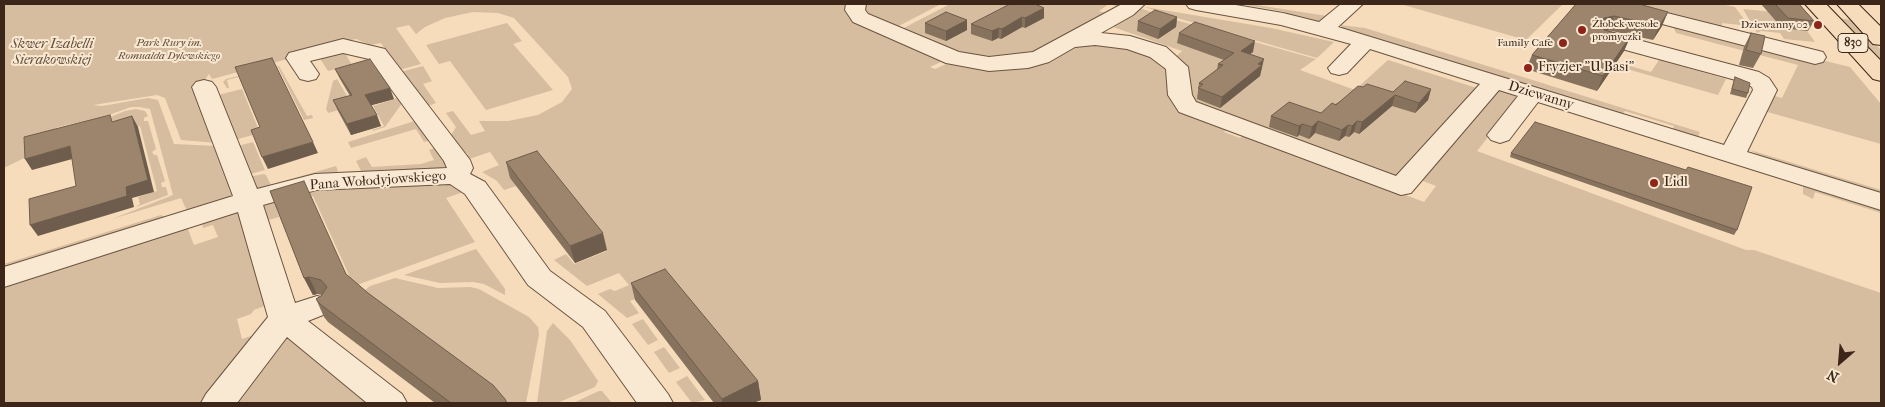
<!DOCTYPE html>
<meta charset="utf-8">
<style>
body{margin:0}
#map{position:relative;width:1885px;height:407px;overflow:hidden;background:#f6dcba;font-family:"IM FELL French Canon",serif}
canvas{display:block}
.frame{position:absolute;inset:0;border:5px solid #3c2619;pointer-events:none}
.north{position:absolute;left:1815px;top:337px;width:50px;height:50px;-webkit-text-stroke:4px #f9e8d2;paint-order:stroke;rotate:207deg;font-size:14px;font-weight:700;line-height:20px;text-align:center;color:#3c2619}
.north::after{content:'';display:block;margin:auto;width:18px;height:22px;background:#3c2619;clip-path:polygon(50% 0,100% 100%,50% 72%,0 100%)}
</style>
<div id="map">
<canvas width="1885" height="407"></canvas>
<div class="frame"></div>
<div class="north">N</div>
</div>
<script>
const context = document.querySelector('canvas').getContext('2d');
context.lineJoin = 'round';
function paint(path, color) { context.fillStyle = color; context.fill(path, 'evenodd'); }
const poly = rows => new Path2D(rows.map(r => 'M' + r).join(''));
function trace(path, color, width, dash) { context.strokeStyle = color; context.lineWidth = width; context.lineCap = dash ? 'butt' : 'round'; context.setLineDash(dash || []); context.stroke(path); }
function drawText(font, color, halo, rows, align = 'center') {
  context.font = font + ' "IM FELL French Canon",serif'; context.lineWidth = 4; context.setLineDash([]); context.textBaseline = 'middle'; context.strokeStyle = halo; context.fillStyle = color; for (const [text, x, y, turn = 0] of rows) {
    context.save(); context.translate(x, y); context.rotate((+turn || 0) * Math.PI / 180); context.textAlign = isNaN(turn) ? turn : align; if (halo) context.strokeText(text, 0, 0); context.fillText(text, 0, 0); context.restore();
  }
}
paint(poly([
 [4,4,850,4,849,12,947,59,930,67,935,69,953,61,1060,54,1079,46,1105,44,1130,47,1172,68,1171,94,1229,127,1224,132,1240,138,1245,134,1424,202,1436,186,1418,179,1496,89,1520,97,1477,151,1746,250,1754,250,1881,293,1881,403,757,403,761,400,668,285,630,301,639,313,627,318,598,294,610,289,615,291,629,285,619,273,587,286,554,260,566,254,574,264,607,251,542,167,510,177,516,186,504,190,497,181,482,172,499,165,490,152,466,160,468,154,462,151,451,135,456,127,446,113,453,111,471,135,485,131,479,121,508,121,538,115,562,102,572,89,568,77,514,18,498,13,473,12,445,18,425,27,416,34,409,25,396,28,421,64,399,70,381,43,370,45,356,39,351,40,352,42,212,79,209,74,198,90,217,143,181,140,165,98,157,95,93,105,102,106,148,98,158,100,174,144,218,146,238,198,190,211,186,209,181,198,112,219,173,195,150,109,139,107,131,107,103,117,58,127,51,132,108,118,125,111,136,109,145,111,148,116,144,118,144,121,148,121,156,149,152,152,154,155,157,155,165,181,161,183,162,187,166,187,168,195,136,207,140,204,138,197,157,191,140,126,22,159,4,168],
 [860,4,941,4,893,29,862,16,859,8],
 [950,4,1113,4,1127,6,1123,8,1109,4,1099,11,1111,15,1041,53,976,60,898,31],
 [1236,4,1250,4,1327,16,1322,20,1313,22,1284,16,1286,12,1241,4,1239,8,1235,7],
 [1400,4,1563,4,1526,40],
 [1617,4,1721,4,1735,7,1749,26,1722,23,1721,29],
 [1145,7,1271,28,1334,42,1317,58,1170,16],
 [1140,8,1165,17,1316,59,1300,70,1355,90,1388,60,1480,89,1402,176,1386,176,1194,107,1173,59,1182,51,1113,27,1112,22],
 [1743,9,1795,14,1815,42,1784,39,1780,33,1761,31,1757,33],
 [1838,18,1853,20,1881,50,1881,64],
 [507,23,522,41,513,44,553,90,486,110,450,61,439,64,426,45],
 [1672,24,1850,67,1881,104,1881,144,1764,111,1775,96,1782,98,1798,65,1676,33],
 [1340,25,1365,28,1700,132,1698,137,1673,129,1674,126,1625,111,1621,116,1342,28],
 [1549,43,1651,72,1659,60,1726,79,1718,95,1543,45],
 [342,48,352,65,328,71,317,54],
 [279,66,307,116,312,115,313,118,304,120,278,67,227,80,229,88,227,88,223,82,226,79],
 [375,66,403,102,385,127,373,131,372,130,384,126,373,106,397,98],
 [423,66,432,81,423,84,436,103,425,107,400,72],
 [337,79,353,106,328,113,326,109,333,81],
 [242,89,260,133,231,141,214,96],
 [421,119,431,140,424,142,416,129,351,148,348,142],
 [253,142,265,170,247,175,234,147],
 [437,147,451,164,447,169,363,175,356,161,366,157,372,167,421,164,434,160,429,150],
 [1750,150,1881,190,1881,194,1762,157],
 [336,166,338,171,335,174,260,194,248,177,264,174,266,175,271,185],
 [417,180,453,184,466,191,446,198,475,242,354,286,313,196,276,208,279,217,262,222,260,207,264,203,317,187],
 [1803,186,1881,210,1881,213,1815,192,1813,199,1803,194],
 [241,209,275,302,254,310,251,314,237,319,242,339,251,336,259,339,210,403,4,403,4,281,186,224,194,245,218,237,213,225,203,228,202,222],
 [161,215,165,217,5,272,4,264],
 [476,249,505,289,505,295,484,284,473,282,440,283,404,275],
 [395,278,438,288,470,287,479,289,529,317,538,327,539,334,526,403,502,403,359,295,370,286],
 [643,319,658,340,648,345,632,324],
 [553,323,570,340,598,381,595,387,557,403,537,403,547,331],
 [288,337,372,403,219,403,266,341],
 [664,347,680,368,669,373,654,352],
 [687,376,705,400,692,403,676,382],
 [602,391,612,403,573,403,599,391]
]), '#d6bd9f');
const minor = poly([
 [846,4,866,4,865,10,868,14,959,52,989,57,1033,52,1122,4,1145,4,1133,15,1101,33,1130,36,1166,47,1188,67,1192,95,1196,102,1396,176,1480,84,1370,49,1347,73,1339,75,1331,73,1328,68,1351,44,1281,25,1196,10,1189,8,1186,4,1230,4,1283,13,1319,22,1341,4,1363,4,1338,27,1724,145,1753,90,1752,87,1743,82,1600,43,1597,38,1600,33,1608,32,1759,72,1769,78,1777,90,1747,152,1881,193,1881,210,1538,102,1509,140,1500,143,1491,140,1487,135,1518,96,1499,90,1411,193,1401,195,1179,112,1168,95,1166,69,1150,57,1127,49,1095,45,1075,47,1049,62,1028,68,989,71,946,63,853,22,845,10,846,4],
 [1598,4,1631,4,1823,52,1826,57,1823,62,1815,64,1601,8,1598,4],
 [343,39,385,49,470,160,473,168,470,174,485,182,550,271,605,311,668,394,673,403,637,403,583,327,528,285,465,194,450,184,316,190,263,205,295,303,317,296,328,299,333,306,328,313,308,321,402,394,407,403,367,403,287,337,237,403,201,403,206,394,268,317,238,212,4,287,4,267,233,196,192,87,196,82,204,80,212,82,216,87,257,189,315,174,447,168,444,161,369,59,343,53,310,61,319,74,316,79,308,81,300,79,286,58,289,53,343,39]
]);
const major = poly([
 [1805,4,1826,4,1881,61,1881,81,1873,79,1805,4],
 [1837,4,1858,4,1881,27,1881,45,1873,44,1837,4]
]);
trace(minor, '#6a5441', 2);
trace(major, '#3c2619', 2);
paint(minor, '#f9e8d2');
paint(major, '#f6dcba');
paint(poly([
 [1576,4,1662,26,1653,40,1607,30,1630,37,1624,51,1597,91,1526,69,1532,55],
 [1761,4,1799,4,1814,21,1808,31,1782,28],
 [1044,8,1044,18,1025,28,1022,27,1001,39,998,38,992,41,971,34,971,24],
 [1177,17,1176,27,1158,39,1137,31,1138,21],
 [967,20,967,30,946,41,925,33,925,23],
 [1179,33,1253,52,1250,54,1262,69,1261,70,1260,76,1220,108,1197,99,1199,83,1217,70,1218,64,1224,60,1177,43],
 [1751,33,1761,54,1753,68,1739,65,1744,47],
 [335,69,394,99,371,105,381,126,351,135,338,111,333,100,350,96,340,79],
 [1735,77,1748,93,1746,98,1730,94],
 [1363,87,1393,92,1431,89,1428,100,1415,113,1392,106,1359,134,1354,132,1349,137,1345,136,1339,141,1315,133,1309,139,1299,135,1297,137,1269,127,1271,116,1321,113],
 [1511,153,1686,170,1737,230,1734,235,1510,157],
 [506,162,607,250,575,263,510,178],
 [270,191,346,274,368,293,507,403,435,403,328,322,324,317,316,299,322,295,317,294,313,295,304,278],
 [631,283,758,381,761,400,753,403,714,403,635,300]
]), '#87725e');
paint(poly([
 [1044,8,1044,18,1025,28,1025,18],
 [1668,12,1662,26,1653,40,1659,26],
 [1614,16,1608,30,1598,32,1604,18],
 [1022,17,1022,27,1001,39,1002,29],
 [1177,17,1176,27,1158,39,1160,29],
 [967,20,967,30,946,41,946,31],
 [999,28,998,38,992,41,992,31],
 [1630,37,1624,51,1597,91,1603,76],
 [1255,41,1253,52,1239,61,1241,51],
 [1264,59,1260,76,1220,108,1222,97],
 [390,88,394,99,369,106,365,95],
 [1431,89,1428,100,1415,113,1419,103],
 [1395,95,1392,106,1359,134,1362,122],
 [377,115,381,126,351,135,347,124],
 [132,116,138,127,154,192,132,198,134,207,38,236,30,225,126,187],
 [1318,121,1315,133,1309,139,1312,127],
 [1357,121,1354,132,1349,137,1352,126],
 [1302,124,1299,135,1297,137,1299,126],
 [1348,125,1345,136,1339,141,1342,130],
 [313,142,318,153,268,169,262,157],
 [70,146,76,158,32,170,25,159],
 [603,233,607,250,575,263,570,246],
 [309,277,317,294,313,295,304,278],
 [758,381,761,400,753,403,722,403,722,399]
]), '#6e5d4c');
const building = poly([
 [1010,4,1035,4,1044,8,1025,18,1022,17,1002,29,999,28,992,31,971,24,1010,4],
 [1576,4,1639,4,1668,12,1659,26,1614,16,1604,18,1601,25,1604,30,1630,37,1603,76,1532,55,1576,4],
 [1775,4,1799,4,1814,21,1788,18,1775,4],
 [1155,10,1177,17,1160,29,1138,21,1155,10],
 [946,12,967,20,946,31,925,23,946,12],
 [1195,22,1255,41,1241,51,1264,59,1258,64,1262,65,1222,97,1198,88,1203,84,1199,83,1223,65,1218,64,1234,53,1179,33,1195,22],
 [1751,33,1765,36,1761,54,1746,50,1751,33],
 [272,58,313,142,262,157,251,130,260,127,235,67,272,58],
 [370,59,390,88,365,95,377,115,347,124,333,100,352,95,335,69,370,59],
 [1735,77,1750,83,1748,93,1732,89,1735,77],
 [1405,81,1431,89,1419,103,1395,95,1362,122,1357,121,1352,126,1348,125,1342,130,1318,121,1312,127,1302,124,1299,126,1271,116,1289,102,1321,113,1332,103,1336,105,1358,86,1363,87,1367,84,1393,92,1405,81],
 [110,115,112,122,132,116,148,180,126,187,127,196,30,225,29,199,76,186,70,146,25,159,24,137,110,115],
 [1535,122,1686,170,1688,167,1752,187,1737,230,1511,153,1535,122],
 [537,151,603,233,570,246,506,162,537,151],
 [304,181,346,274,368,293,493,385,505,399,507,403,451,403,320,304,316,299,321,296,327,287,321,280,309,277,304,278,270,191,304,181],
 [665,269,758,381,722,399,631,283,665,269]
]);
paint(building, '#9d856d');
trace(building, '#6e5d4c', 1);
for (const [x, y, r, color] of [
 [1818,25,5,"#8f2418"],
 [1582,30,5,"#8f2418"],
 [1563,43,5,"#8f2418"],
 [1528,68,5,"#8f2418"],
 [1654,183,5,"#8f2418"]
]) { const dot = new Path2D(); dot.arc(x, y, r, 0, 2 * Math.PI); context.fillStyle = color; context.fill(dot); trace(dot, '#f9e8d2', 2); }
drawText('11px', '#3c2619', '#f9e8d2', [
 ["Żłobek wesołe",1592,24,"left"],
 ["promyczki",1592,37,"left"],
 ["Dziewanny 02",1808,25],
 ["Family Cafe",1553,43]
], 'right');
drawText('italic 11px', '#624c3a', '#f9e8d2', [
 ["Park Rury im.",169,43],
 ["Romualda Dylewskiego",169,56]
]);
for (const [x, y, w] of [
 [1853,43,30]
]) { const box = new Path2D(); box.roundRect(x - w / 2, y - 9.5, w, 19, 4); context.fillStyle = '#f9e8d2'; context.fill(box); trace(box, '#3c2619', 1); }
drawText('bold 12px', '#3c2619', null, [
 ["830",1853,43]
]);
drawText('italic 14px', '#624c3a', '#f9e8d2', [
 ["Skwer Izabelli",52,45],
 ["Sierakowskiej",52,61]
]);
drawText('14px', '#3c2619', '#f9e8d2', [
 ["Fryzjer \"U Basi\"",1538,68],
 ["Lidl",1664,183]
], 'left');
drawText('14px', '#3c2619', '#f9e8d2', [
 ["Dziewanny",1541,96,17],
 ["Pana Wołodyjowskiego",378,181,-4]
]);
</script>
